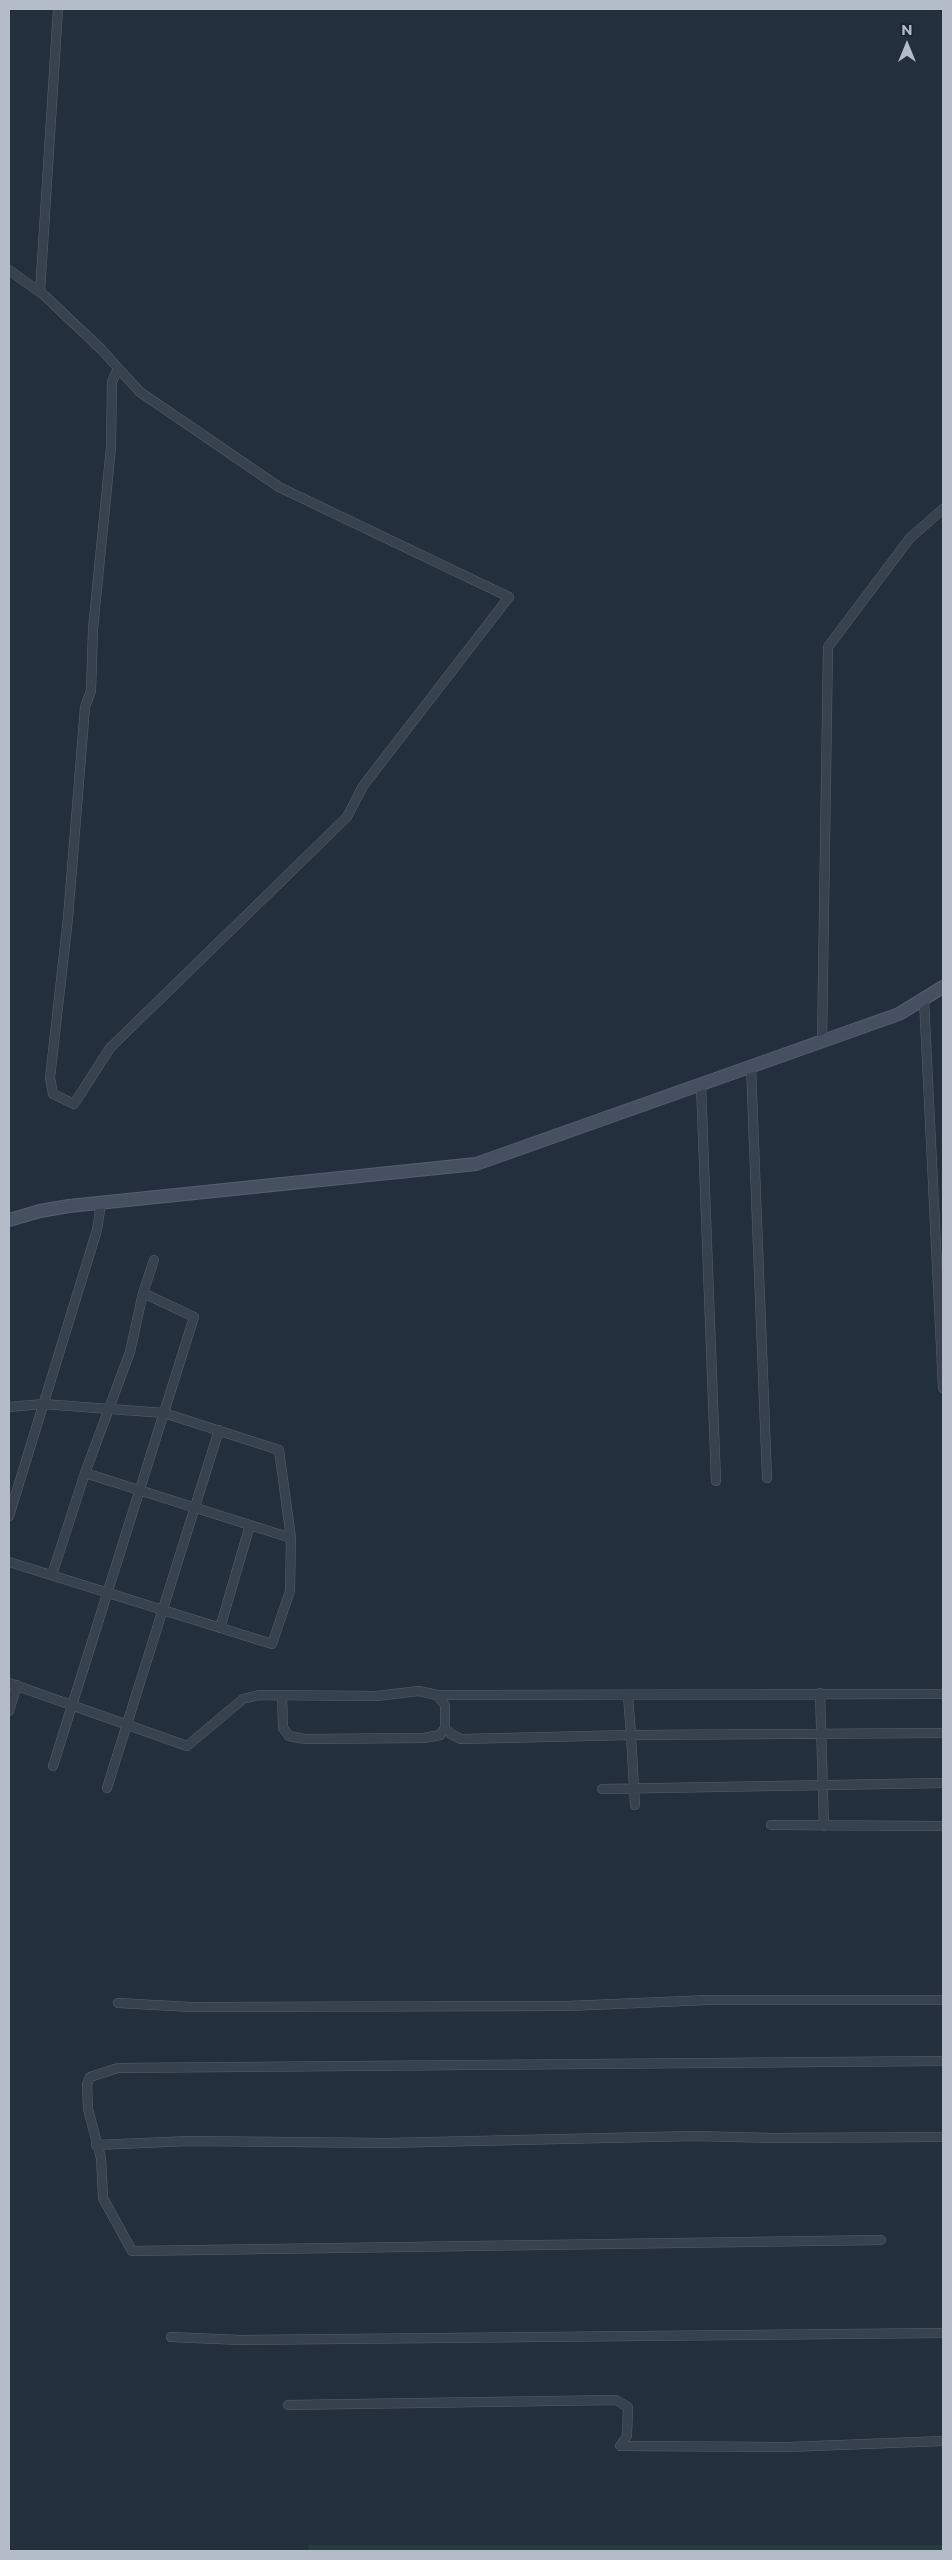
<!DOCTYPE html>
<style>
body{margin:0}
#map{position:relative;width:952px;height:2560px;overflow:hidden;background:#242f3e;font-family:Montserrat,sans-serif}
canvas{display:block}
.frame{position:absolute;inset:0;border:10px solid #b4bcc9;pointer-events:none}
.north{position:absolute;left:882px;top:20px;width:50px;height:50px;-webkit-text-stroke:4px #1d2633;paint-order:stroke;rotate:0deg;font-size:14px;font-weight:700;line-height:20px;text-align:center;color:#b4bcc9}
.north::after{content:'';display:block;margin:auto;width:18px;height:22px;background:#b4bcc9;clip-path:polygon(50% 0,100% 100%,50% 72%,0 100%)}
</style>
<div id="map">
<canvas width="952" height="2560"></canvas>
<div class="frame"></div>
<div class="north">N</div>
</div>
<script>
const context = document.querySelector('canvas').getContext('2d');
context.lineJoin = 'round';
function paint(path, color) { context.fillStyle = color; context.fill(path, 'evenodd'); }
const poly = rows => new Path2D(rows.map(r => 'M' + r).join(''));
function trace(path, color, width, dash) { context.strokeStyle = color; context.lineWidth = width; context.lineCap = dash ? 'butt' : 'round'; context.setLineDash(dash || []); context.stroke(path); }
paint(poly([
 [308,2545,943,2545,943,2551,309,2551]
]), '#263c3f');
const street = poly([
 [9,270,45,296,102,350,118,368,140,392,279,487,509,597,363,786,347,817,110,1048,74,1104,53,1094,50,1078,68,918,85,707,91,691,93,629,111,447,112,382,118,368],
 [40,292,58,9],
 [924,1000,943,1388],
 [822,1042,828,647,910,538,943,509],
 [751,1067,767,1478],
 [701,1085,716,1481],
 [9,1407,43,1404,164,1413,279,1450,291,1538,290,1591,272,1644,9,1562],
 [85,1473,291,1538],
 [9,1516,97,1230,101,1203],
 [52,1575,85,1473,130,1352,143,1293,154,1260],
 [220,1628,250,1525],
 [9,1683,187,1746,243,1699,259,1695,376,1696,419,1691,437,1695,445,1705,445,1728,451,1734,461,1739,631,1735,635,1805],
 [820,1693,824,1826],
 [282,1695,283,1728,289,1736,305,1739,424,1738,440,1735,445,1728],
 [437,1695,943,1694],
 [628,1695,631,1735,943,1733],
 [9,1711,17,1685],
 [53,1766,194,1317,143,1293],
 [107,1788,219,1430],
 [602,1789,943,1783],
 [771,1825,943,1826],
 [118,2003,191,2007,568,2006,708,2000,943,2000],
 [96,2145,190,2141,386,2143,694,2136,774,2138,943,2137],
 [881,2240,132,2251,103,2198,101,2158,88,2109,87,2084,90,2077,118,2068,943,2061],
 [171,2337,240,2340,943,2333],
 [288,2405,616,2400,628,2407,627,2436,620,2446,788,2447,943,2441]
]);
const secondary = poly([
 [9,1220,40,1211,69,1206,476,1164,899,1014,943,987]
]);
trace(street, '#565f6c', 10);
trace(secondary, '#565f6c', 14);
trace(street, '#38414e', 9);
trace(secondary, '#465061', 12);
</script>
